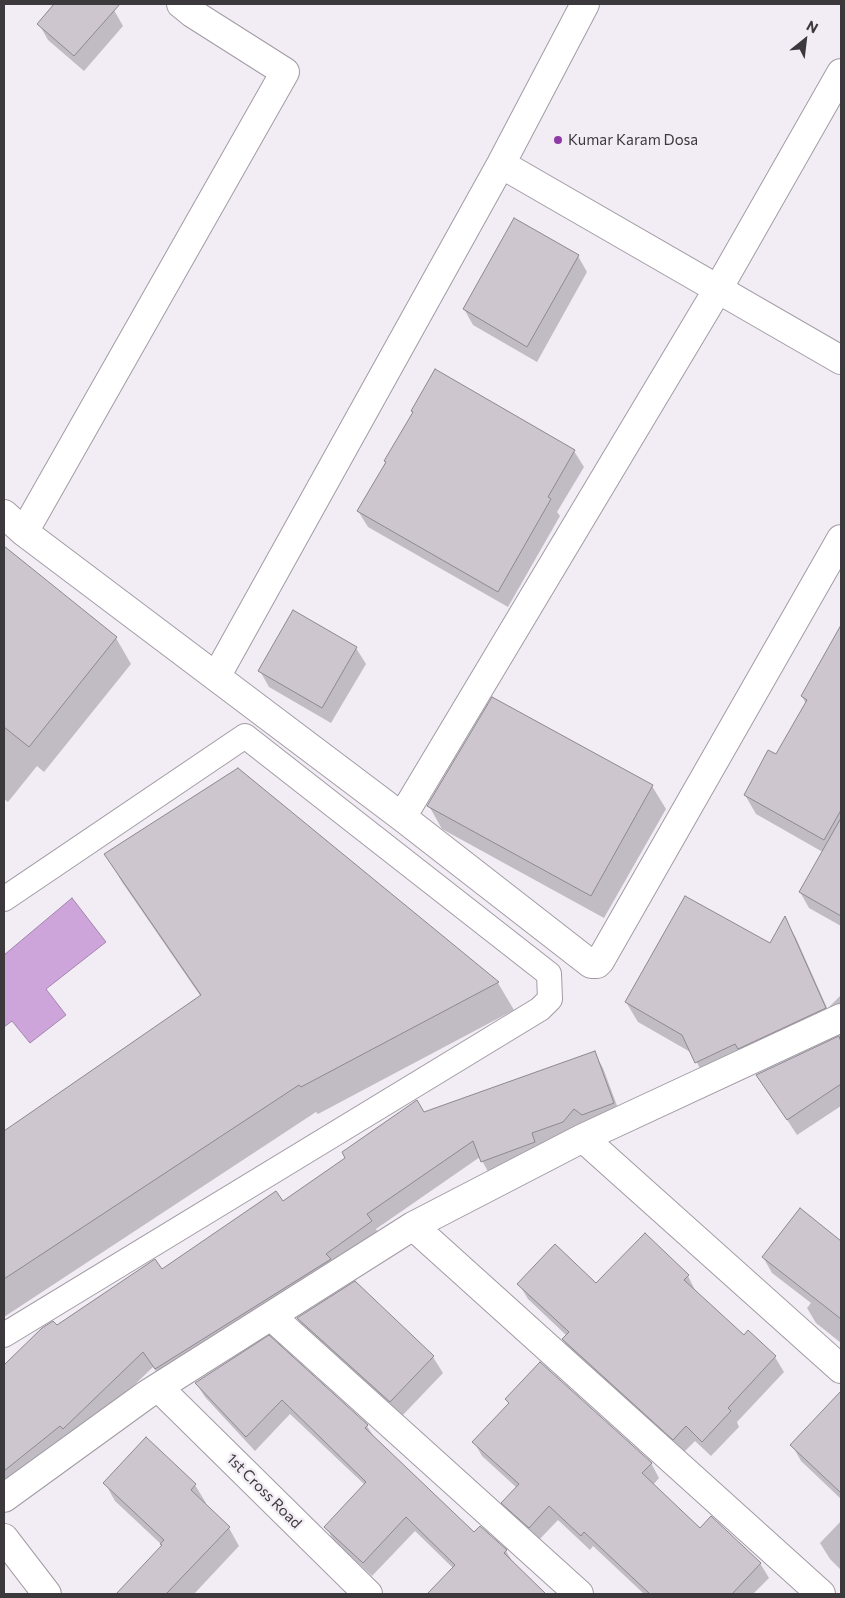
<!DOCTYPE html>
<style>
body{margin:0}
#map{position:relative;width:845px;height:1598px;overflow:hidden;background:#f2ecf5;font-family:Commissioner,sans-serif}
canvas{display:block}
.frame{position:absolute;inset:0;border:5px solid #3c393d;pointer-events:none}
.north{position:absolute;left:780px;top:15px;width:50px;height:50px;-webkit-text-stroke:4px #f2ecf5;paint-order:stroke;rotate:29deg;font-size:14px;font-weight:700;line-height:20px;text-align:center;color:#3c393d}
.north::after{content:'';display:block;margin:auto;width:18px;height:22px;background:#3c393d;clip-path:polygon(50% 0,100% 100%,50% 72%,0 100%)}
</style>
<div id="map">
<canvas width="845" height="1598"></canvas>
<div class="frame"></div>
<div class="north">N</div>
</div>
<script>
const context = document.querySelector('canvas').getContext('2d');
context.lineJoin = 'round';
function paint(path, color) { context.fillStyle = color; context.fill(path, 'evenodd'); }
const poly = rows => new Path2D(rows.map(r => 'M' + r).join(''));
function trace(path, color, width, dash) { context.strokeStyle = color; context.lineWidth = width; context.lineCap = dash ? 'butt' : 'round'; context.setLineDash(dash || []); context.stroke(path); }
function drawText(font, color, halo, rows, align = 'center') {
  context.font = font + ' Commissioner,sans-serif'; context.lineWidth = 5; context.setLineDash([]); context.textBaseline = 'middle'; context.strokeStyle = halo; context.fillStyle = color; for (const [text, x, y, turn = 0] of rows) {
    context.save(); context.translate(x, y); context.rotate((+turn || 0) * Math.PI / 180); context.textAlign = isNaN(turn) ? turn : align; if (halo) context.strokeText(text, 0, 0); context.fillText(text, 0, 0); context.restore();
  }
}
const water = poly([
 [72,898,106,942,46,989,66,1015,30,1043,12,1021,4,1027,4,955,72,898]
]);
paint(water, '#cea5db');
trace(water, '#a285ac', 1);
paint(poly([
 [56,4,107,4,114,10,123,26,84,71,48,40,39,24],
 [578,256,587,272,537,362,473,325,464,309],
 [435,371,574,451,584,467,557,512,560,516,508,607,368,527,358,511,414,414],
 [4,548,116,638,131,664,44,772,37,766,8,802,4,799],
 [841,628,841,848,835,859,756,814,745,795,776,756,806,704,802,696],
 [356,648,366,664,331,723,269,687,260,671],
 [493,699,652,786,666,809,604,918,442,829,429,806],
 [238,770,498,983,514,1010,318,1114,316,1112,4,1317,4,1133,201,997,122,882,106,855],
 [820,858,841,879,841,926,809,908,800,892],
 [785,919,796,938,836,1028,707,1082,692,1053,638,1022,626,1002,770,945],
 [841,995,841,1021,838,1022,829,1007],
 [841,1036,841,1106,797,1135,758,1075],
 [594,1052,603,1068,622,1119,491,1177,480,1157,376,1229,380,1237,165,1384,153,1367,73,1444,10,1488,4,1480,4,1366,43,1329,57,1326,161,1271,283,1202,424,1113],
 [800,1210,841,1242,841,1343,816,1323,807,1308,811,1303,772,1273,763,1257],
 [688,1276,696,1292,744,1337,775,1357,784,1372,737,1422,739,1427,711,1456,695,1441,682,1454,572,1354,563,1339,567,1336,528,1299,519,1284,596,1285],
 [298,1319,433,1357,443,1373,400,1418,307,1334],
 [269,1337,367,1426,375,1439,474,1534,480,1527,506,1551,514,1564,546,1594,429,1594,453,1568,415,1531,372,1576,334,1541,326,1527,365,1485,290,1414,255,1451,205,1397,196,1383],
 [506,1399,651,1463,659,1478,653,1485,700,1530,760,1563,769,1578,753,1594,644,1594,593,1546,590,1550,558,1520,538,1541,511,1518,503,1503,517,1488,482,1456,474,1442,509,1404],
 [834,1401,841,1407,841,1499,801,1461,792,1445],
 [147,1439,195,1485,206,1503,204,1504,229,1528,239,1546,194,1594,118,1594,163,1546,115,1501,105,1483],
 [841,1521,841,1570,830,1559,820,1543]
]), '#0003');
const building = poly([
 [54,4,120,4,74,56,37,24,54,4],
 [514,218,579,255,527,347,463,309,514,218],
 [435,369,575,450,548,497,551,499,498,592,357,511,386,462,384,461,413,412,411,411,435,369],
 [4,546,117,637,29,747,4,727,4,546],
 [293,610,357,647,322,708,258,671,293,610],
 [841,625,841,810,824,840,744,795,768,750,776,754,807,700,801,696,841,625],
 [492,697,653,785,591,896,427,806,492,697],
 [238,768,499,982,301,1087,299,1085,4,1279,4,1131,201,995,104,854,238,768],
 [841,818,841,916,799,892,841,818],
 [685,896,770,943,785,916,826,1008,738,1049,735,1044,695,1063,682,1035,625,1002,685,896],
 [839,1036,841,1042,841,1084,787,1120,756,1075,839,1036],
 [595,1051,614,1103,582,1115,574,1109,563,1122,532,1133,535,1142,481,1162,473,1141,367,1214,372,1221,326,1254,331,1259,155,1369,143,1352,63,1429,60,1426,4,1471,4,1365,42,1328,53,1321,57,1325,155,1259,162,1269,276,1191,283,1201,345,1158,342,1152,417,1100,424,1112,595,1051],
 [800,1208,841,1241,841,1319,762,1257,800,1208],
 [645,1233,689,1275,684,1280,744,1335,748,1330,776,1356,728,1408,731,1411,702,1442,686,1426,673,1440,562,1339,569,1332,517,1284,555,1244,596,1283,645,1233],
 [355,1281,434,1356,390,1402,297,1318,355,1281],
 [269,1335,368,1425,365,1428,474,1532,480,1526,507,1550,504,1553,546,1594,427,1594,455,1565,406,1517,363,1563,324,1527,366,1482,282,1400,246,1437,195,1383,269,1335],
 [540,1362,652,1463,642,1473,700,1528,711,1516,761,1563,732,1594,650,1594,584,1532,581,1536,549,1506,529,1528,501,1503,519,1484,472,1442,509,1403,505,1399,540,1362],
 [841,1391,841,1493,790,1445,841,1391],
 [146,1437,196,1484,191,1490,230,1527,166,1594,116,1594,162,1545,160,1544,164,1540,103,1483,146,1437]
]);
paint(building, '#cdc6cf');
trace(building, '#8d878f', 1);
const lane = poly([
 [4,899,245,736,549,974,550,999,540,1009,4,1335]
]);
const street = poly([
 [501,164,841,360],
 [4,514,24,532,402,817,591,964,597,964,600,961,841,539],
 [24,532,285,72,192,13,181,4],
 [216,677,501,164,585,4],
 [402,817,718,289,841,73],
 [841,1018,583,1138,841,1369],
 [413,1226,821,1594],
 [271,1316,579,1594],
 [159,1388,368,1594],
 [4,1498,146,1395,413,1226,583,1138]
]);
const secondary = poly([
 [4,1538,47,1594]
]);
trace(lane, '#a29ba4', 26);
trace(street, '#a29ba4', 30);
trace(secondary, '#a29ba4', 30);
trace(lane, '#fff', 24);
trace(street, '#fff', 28);
trace(secondary, '#fff', 28);
for (const [x, y, r, color] of [
 [558,140,5,"#8e39a6"]
]) { const dot = new Path2D(); dot.arc(x, y, r, 0, 2 * Math.PI); context.fillStyle = color; context.fill(dot); trace(dot, '#f2ecf5', 2); }
drawText('15px', '#3c393d', '#f2ecf5', [
 ["Kumar Karam Dosa",568,140]
], 'left');
drawText('15px', '#3c393d', '#f2ecf5', [
 ["1st Cross Road",264,1491,45]
]);
</script>
